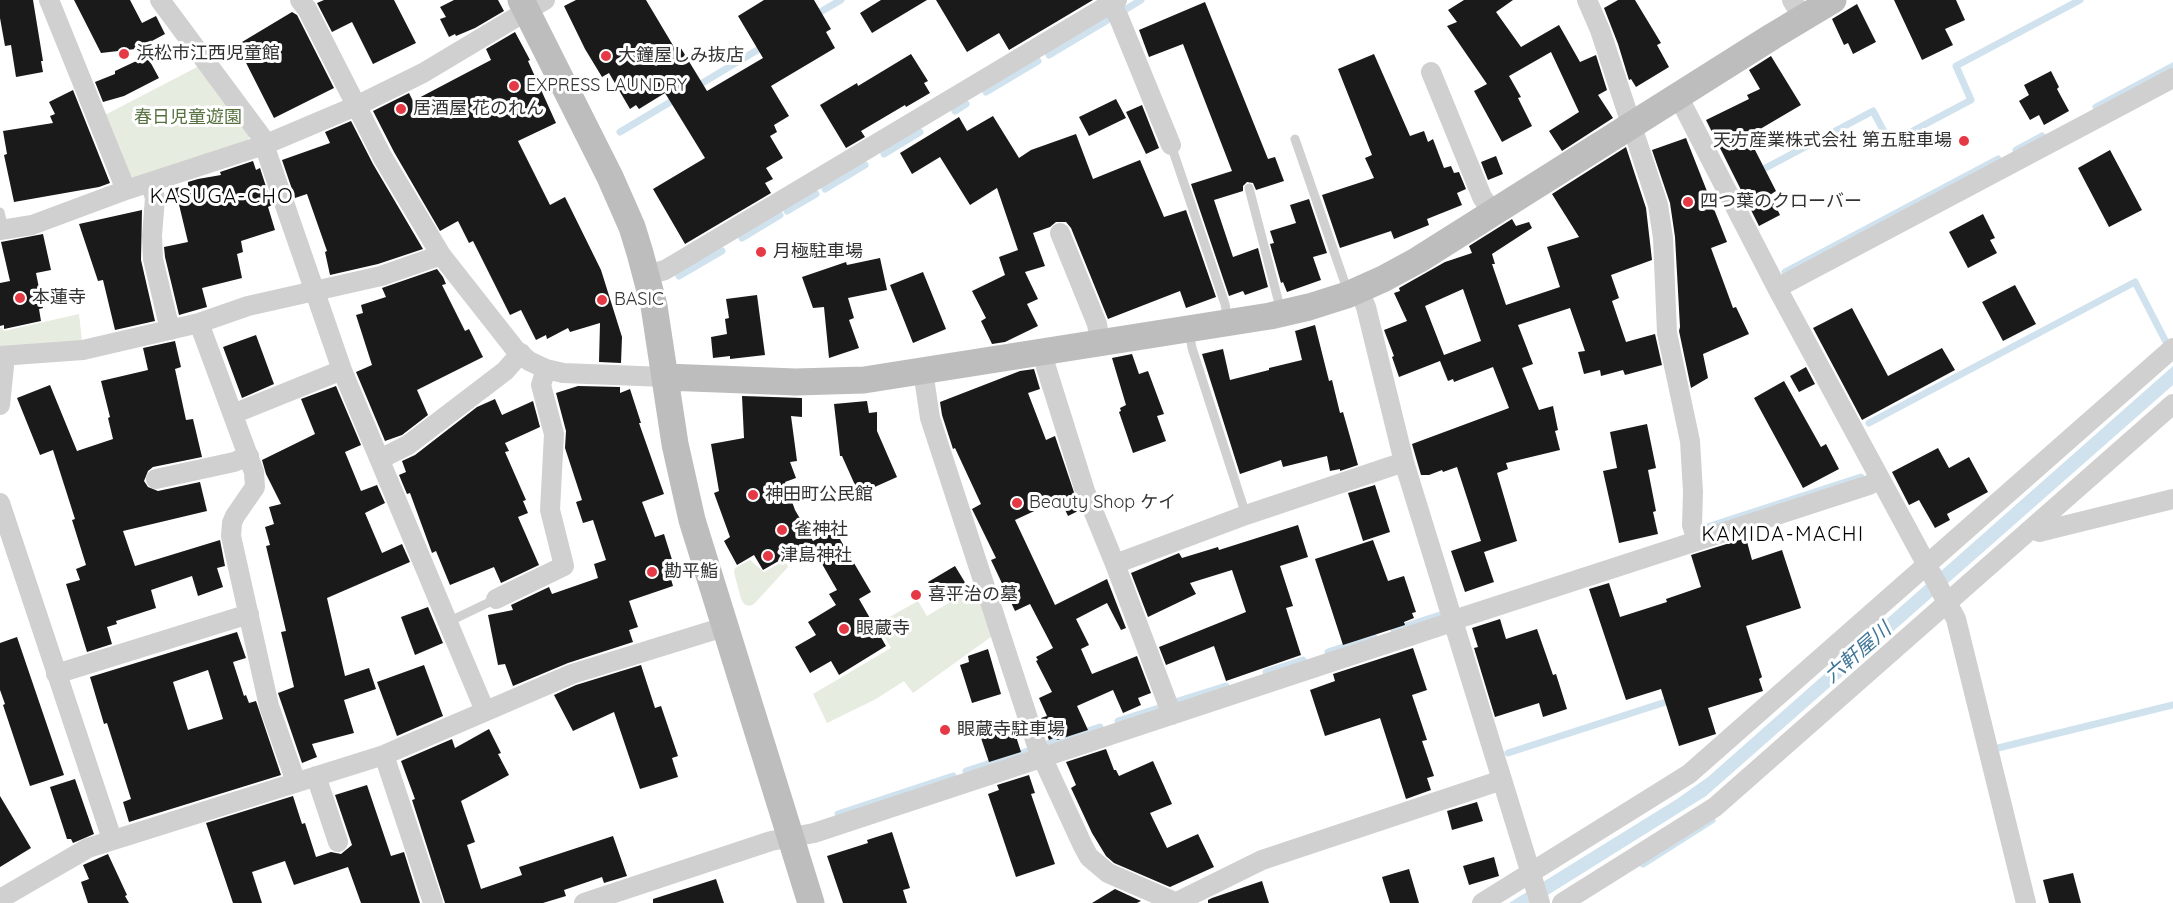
<!DOCTYPE html>
<meta charset="utf-8">
<style>
body{margin:0}
canvas{display:block;background:#fff}
</style>
<canvas width="2173" height="903"></canvas>
<script>
const context = document.querySelector('canvas').getContext('2d');
context.lineJoin = 'round';
function paint(path, color) { context.fillStyle = color; context.fill(path, 'evenodd'); }
const poly = rows => new Path2D(rows.map(r => 'M' + r).join(''));
function trace(path, color, width, dash) { context.strokeStyle = color; context.lineWidth = width; context.lineCap = dash ? 'butt' : 'round'; context.setLineDash(dash || []); context.stroke(path); }
function drawText(font, color, halo, rows, align = 'center') {
  context.font = font + ' Quicksand,"Noto Sans JP",sans-serif'; context.lineWidth = 6; context.setLineDash([]); context.textBaseline = 'middle'; context.strokeStyle = halo; context.fillStyle = color; for (const [text, x, y, turn = 0] of rows) {
    context.save(); context.translate(x, y); context.rotate((+turn || 0) * Math.PI / 180); context.textAlign = isNaN(turn) ? turn : align; if (halo) context.strokeText(text, 0, 0); context.fillText(text, 0, 0); context.restore();
  }
}
paint(poly([
 [199,66,250,135,248,141,134,178,127,175,103,116],
 [79,314,82,341,0,347,0,328,2,327,4,331],
 [750,560,764,572,782,562,787,564,788,567,754,604,749,606,744,604,741,599,734,572,735,568],
 [979,585,995,634,913,693,904,681,876,699,827,723,813,694,891,648,877,624,918,601,927,616]
]), '#e6ecdf');
paint(poly([
 [2173,366,2173,385,1706,796,1535,903,1509,903,1677,799,1708,777]
]), '#cfe2ee');
trace(poly([
 [1123,11,1141,0],
 [815,15,841,0],
 [1049,55,1111,18],
 [694,88,764,46],
 [986,92,1038,61],
 [2096,107,2173,66],
 [955,111,966,104],
 [620,132,677,98],
 [2016,150,2042,136],
 [884,154,920,132],
 [1758,172,1873,111,1890,143,1971,100,1956,66,2080,0],
 [825,189,865,165],
 [787,211,816,194],
 [742,238,780,215],
 [1785,272,1998,159],
 [679,276,722,251],
 [1869,423,2135,282,2166,342],
 [1704,528,1861,477],
 [1394,630,1440,615],
 [1328,652,1374,637],
 [1266,672,1303,660],
 [1175,702,1226,686],
 [1118,721,1162,707],
 [1047,744,1100,727],
 [1998,748,2173,705],
 [1508,753,1672,700],
 [966,771,1028,751],
 [838,814,953,776],
 [1643,864,1712,820]
]), '#cfe2ee', 7);
paint(poly([
 [0,0,33,0,43,61,41,61,43,72,16,77,11,45,5,46,0,18],
 [74,0,130,0,142,23,156,16,165,34,150,42,153,47,101,53],
 [324,0,394,0,416,43,373,64,352,22,332,32,317,3],
 [454,0,498,0,504,11,475,28,456,36,455,34,449,37,440,19,446,17,440,7],
 [576,0,646,0,674,47,679,45,707,91,763,58,738,16,764,0,814,0,831,29,826,32,835,48,771,86,789,116,774,125,777,132,770,136,783,158,766,168,773,179,765,183,771,193,685,244,653,189,705,158,665,93,639,109,636,105,630,109,609,73,602,77,585,49,564,6],
 [881,0,927,0,872,33,860,13],
 [936,0,1093,0,1009,50,999,33,967,52],
 [1464,0,1513,0,1496,12,1521,47,1559,25,1580,62,1596,55,1607,90,1598,95,1613,118,1562,151,1549,131,1579,112,1551,52,1509,76,1521,97,1518,98,1532,126,1502,142,1474,91,1487,84,1447,26,1457,22,1448,10],
 [1618,0,1635,0,1661,43,1657,45,1669,67,1636,87,1631,79,1629,80,1618,44,1604,8],
 [1894,0,1956,0,1965,20,1945,29,1953,45,1922,60],
 [1205,2,1268,159,1275,157,1284,181,1256,190,1253,183,1247,182,1243,186,1243,191,1214,200,1233,257,1258,248,1268,287,1245,295,1243,291,1229,296,1191,184,1232,171,1196,78,1183,44,1149,57,1139,30],
 [1857,4,1876,42,1853,54,1848,43,1844,45,1832,19],
 [292,12,297,15,334,88,274,118,237,45],
 [515,32,530,60,528,61,556,123,518,141,550,205,565,197,601,270,622,337,621,363,599,362,600,323,570,332,568,328,547,339,546,335,536,340,521,310,510,315,473,241,469,243,458,221,440,231,394,152,373,111,409,93,413,101,491,60,486,49],
 [911,54,928,81,924,83,930,93,906,107,905,105,861,131,865,137,846,148,820,105,857,83,858,86],
 [1374,54,1410,136,1424,131,1428,142,1433,139,1444,168,1451,166,1454,173,1459,172,1466,189,1457,193,1462,205,1427,219,1429,225,1394,239,1391,231,1340,248,1322,195,1374,178,1365,158,1372,155,1338,69],
 [147,56,159,78,124,96,103,102,95,82,115,74,115,71],
 [1771,56,1801,105,1750,135,1757,150,1755,150,1776,191,1770,195,1780,215,1759,226,1706,120,1749,99,1747,95,1760,89,1749,70],
 [2051,71,2059,87,2057,89,2069,111,2044,125,2039,115,2030,120,2019,101,2029,95,2024,85],
 [73,90,110,183,99,187,14,202,4,155,7,154,3,131,53,123,50,116,55,114,49,102],
 [1116,99,1126,118,1089,136,1079,117],
 [1142,105,1159,148,1146,154,1126,112],
 [993,116,1019,158,1031,150,1076,134,1093,179,1140,160,1164,217,1186,210,1216,297,1186,308,1180,291,1108,319,1071,228,1066,222,1056,222,1050,227,1033,233,1045,266,1025,272,1038,299,1027,304,1038,326,1005,342,992,344,981,321,986,318,972,291,1005,275,999,257,1018,250,997,188,970,205,940,157,912,174,900,153,959,117,967,131],
 [351,121,373,164,423,249,378,264,330,275,325,252,327,251,307,194,295,198,282,160,330,143,325,132],
 [1686,138,1727,242,1711,248,1733,308,1736,307,1749,334,1703,354,1708,378,1691,388,1679,331,1680,327,1675,237,1670,203,1652,150],
 [1626,147,1646,208,1652,260,1611,275,1619,298,1612,301,1626,342,1655,334,1662,365,1625,375,1623,370,1601,376,1600,370,1584,374,1578,352,1585,351,1570,308,1518,325,1533,364,1522,368,1539,410,1553,406,1558,430,1555,431,1560,450,1506,463,1508,469,1497,473,1517,541,1484,552,1494,582,1465,592,1451,551,1481,541,1457,467,1443,472,1442,470,1429,475,1421,475,1412,444,1509,408,1493,367,1454,382,1453,379,1448,381,1440,361,1399,377,1392,357,1394,356,1384,330,1407,321,1394,293,1400,291,1399,288,1445,262,1472,253,1469,246,1512,219,1516,226,1529,222,1532,228,1492,254,1495,264,1492,264,1506,305,1560,287,1547,247,1579,237,1552,194],
 [1463,289,1481,341,1444,355,1425,306],
 [2110,150,2142,210,2109,227,2078,168],
 [1496,156,1503,174,1488,180,1481,162],
 [253,161,256,170,260,168,272,205,268,207,275,230,241,241,243,252,237,254,242,278,202,288,207,307,179,315,165,257,164,247,188,242,175,188,188,186,188,182,198,179,221,175,220,172],
 [1309,199,1327,253,1313,257,1321,280,1287,292,1283,282,1281,283,1270,244,1274,243,1270,231,1296,223,1290,205],
 [142,210,141,260,155,321,115,330,103,280,98,281,79,224],
 [1983,214,1995,238,1990,240,1997,253,1968,268,1949,232],
 [43,234,51,270,36,273,43,308,39,309,41,321,4,329,4,325,0,326,0,283,10,281,1,242],
 [880,258,887,290,848,298,854,318,849,320,859,348,829,358,824,307,813,308,802,277,846,262,847,265],
 [437,269,443,277,446,284,442,285,465,331,469,329,483,357,417,390,428,415,402,435,385,441,356,372,372,365,356,315,363,313,361,305,386,297,382,288],
 [923,272,946,329,913,343,890,285],
 [2015,285,2036,324,2003,341,1982,302],
 [757,295,765,355,730,359,730,356,713,358,711,337,727,334,725,319,729,318,726,299],
 [1852,308,1888,376,1942,348,1955,370,1862,420,1813,328],
 [1315,325,1329,381,1332,380,1340,413,1343,412,1358,465,1340,471,1340,469,1330,471,1327,456,1283,467,1281,460,1240,474,1202,354,1223,349,1230,380,1269,370,1269,368,1302,360,1295,331],
 [256,335,274,384,242,398,223,347],
 [175,341,181,367,175,369,186,420,193,419,202,457,153,467,148,471,144,481,148,487,158,491,200,482,207,511,123,531,135,566,220,540,225,566,217,568,223,587,198,596,192,576,151,590,156,608,116,621,117,624,107,627,112,644,87,652,66,584,80,580,76,569,86,565,72,520,75,519,53,450,40,455,17,398,50,385,77,451,113,439,108,418,110,417,101,381,148,370,143,348],
 [1132,354,1139,374,1148,371,1164,414,1157,416,1166,441,1133,453,1119,412,1121,411,1120,408,1126,405,1112,358],
 [1806,367,1815,384,1799,392,1790,376],
 [1034,369,1040,389,1028,393,1046,440,1055,436,1080,510,1068,516,1060,499,1015,520,1055,605,1107,579,1126,628,1121,630,1107,603,1076,619,1089,645,1081,649,1092,674,1137,656,1151,693,1138,698,1141,705,1123,713,1113,690,1077,706,1088,730,1057,740,1056,737,1049,740,1041,718,1047,716,1039,698,1052,692,1036,661,1038,660,1036,657,1053,648,1030,604,1015,611,991,560,996,558,972,509,981,504,955,448,953,449,942,415,940,402,1020,371],
 [1784,381,1821,447,1826,444,1839,469,1803,488,1754,398],
 [336,386,361,445,345,452,361,491,377,485,385,503,365,513,382,553,402,544,410,562,327,598,345,676,369,668,376,689,344,700,354,733,312,744,317,757,302,763,278,693,294,687,281,632,286,631,266,546,270,545,265,527,274,524,269,507,281,504,266,474,262,460,315,434,301,399],
 [578,386,620,387,620,393,630,389,641,423,639,423,664,494,642,502,655,537,664,534,674,566,670,567,674,578,671,579,673,586,629,601,638,627,629,630,633,642,568,663,513,686,505,664,498,665,488,615,513,610,511,605,549,587,552,594,598,578,594,564,606,560,593,520,583,523,576,502,582,500,565,448,566,431,556,393],
 [742,396,802,398,802,417,791,416,797,461,790,462,796,478,785,482,795,510,813,541,834,529,871,592,859,599,886,646,839,675,831,661,810,673,795,647,816,635,808,622,836,605,829,594,837,590,810,543,763,570,754,555,737,565,724,541,730,537,714,493,719,491,711,444,744,438],
 [495,399,502,415,533,401,540,427,505,443,509,451,505,452,526,500,523,501,528,513,518,517,539,565,501,583,494,567,450,585,436,551,432,553,410,493,407,494,399,475,406,472,402,461,415,455,477,407],
 [867,401,869,413,877,412,877,431,897,477,859,494,842,456,840,456,834,404],
 [1647,424,1656,468,1648,470,1656,511,1653,512,1658,534,1619,543,1603,471,1617,468,1610,432],
 [1938,448,1949,468,1969,457,1988,492,1947,514,1950,520,1935,528,1919,500,1909,505,1892,472],
 [1375,485,1390,532,1363,541,1348,493],
 [1298,525,1308,557,1280,566,1293,606,1286,608,1301,655,1226,681,1214,646,1166,665,1159,647,1246,612,1232,570,1190,583,1196,594,1148,617,1131,573,1179,553,1182,558,1218,547,1219,550],
 [1746,538,1752,560,1782,550,1801,608,1746,626,1762,677,1759,679,1763,691,1708,708,1716,734,1679,746,1661,689,1626,700,1589,589,1609,583,1620,617,1667,602,1666,599,1701,587,1691,555],
 [1373,540,1388,581,1404,576,1416,612,1412,613,1414,618,1404,622,1405,625,1343,645,1315,559],
 [955,566,969,589,950,601,946,593,938,599,928,582],
 [428,607,443,643,415,655,401,617],
 [1500,619,1506,639,1537,629,1553,675,1556,674,1567,709,1543,717,1539,703,1495,717,1474,648,1478,647,1472,628],
 [237,632,246,658,233,662,244,696,246,695,249,703,256,701,281,775,129,822,123,802,131,799,107,723,104,724,90,677],
 [208,670,223,719,188,730,173,682],
 [17,637,64,775,30,786,3,705,5,704,0,690,0,643],
 [1413,648,1427,690,1412,695,1427,740,1422,741,1434,776,1427,778,1431,790,1406,799,1380,718,1325,736,1310,690,1335,681,1333,674],
 [988,649,1001,694,972,703,960,665,969,662,968,656],
 [424,665,443,716,397,736,377,682],
 [641,665,655,708,661,706,678,756,672,758,678,777,640,789,614,712,573,731,554,695,576,685],
 [1013,727,1021,752,989,762,981,738],
 [489,729,501,753,498,754,509,775,461,801,475,842,467,845,481,889,522,875,519,867,613,836,627,876,604,883,602,877,564,890,566,896,543,903,445,903,412,800,415,799,401,761,452,739,455,748],
 [1106,749,1114,770,1116,770,1119,776,1153,761,1172,804,1150,813,1167,848,1198,834,1214,867,1170,887,1114,863,1106,856,1092,833,1071,788,1076,785,1066,762],
 [1029,775,1035,793,1031,794,1055,864,1016,877,988,794,999,790,997,785],
 [75,779,94,834,73,843,71,839,67,839,50,787],
 [367,785,391,856,404,852,420,903,361,903,348,867,294,885,285,861,252,872,262,903,233,903,206,823,293,796,302,824,305,823,316,857,331,852,341,854,352,845,335,795],
 [0,796,31,848,0,867],
 [1477,802,1483,821,1452,830,1447,811],
 [892,832,910,888,903,890,907,903,843,903,827,856,868,843,867,840],
 [108,854,127,895,125,896,129,903,88,903,81,882,89,879,83,865],
 [1494,857,1499,876,1469,885,1463,866],
 [1409,869,1419,903,1390,903,1382,877],
 [2073,873,2081,903,2049,903,2043,880],
 [716,879,724,903,653,903,653,899],
 [1262,881,1269,903,1208,903,1208,900,1212,898],
 [1115,889,1141,901,1137,903,1092,903]
]), '#1a1a1a');
trace(poly([
 [1295,139,1348,292],
 [1171,145,1225,304,1228,321],
 [1249,188,1281,311],
 [0,212,4,230],
 [1189,331,1192,348,1246,515],
 [448,622,496,599]
]), '#d0d0d0', 9);
trace(poly([
 [49,0,126,190],
 [160,0,261,136,342,370,485,711],
 [300,0,307,9,383,158,441,255,515,349,529,361,546,369,563,373,665,377],
 [1587,0,1600,30,1658,205,1663,238,1667,333,1690,441,1693,492,1692,525,1697,541],
 [1792,0,1803,18],
 [1111,4,1119,18,1171,145],
 [1431,72,1482,197,1493,213],
 [1678,96,1777,288,1956,619,2026,903],
 [150,182,155,198,152,236,153,259,170,330],
 [0,230,32,225,126,190,264,145,356,106,423,73,545,0],
 [1060,233,1097,324,1100,343],
 [647,275,665,270,1117,0],
 [1777,288,2173,78],
 [1359,290,1366,307,1404,462,1540,903],
 [199,323,254,472,255,487,235,516,232,523,231,536,269,706,296,782],
 [1044,352,1046,367,1085,491,1115,564,1172,715],
 [0,356,83,350,199,323,248,306,381,276,441,255],
 [923,371,930,418,1037,746,1083,846,1089,857,1108,873,1177,903],
 [0,405,5,357],
 [233,414,342,370],
 [380,459,408,445,505,371,521,353],
 [156,479,234,462,249,456],
 [0,503,112,839],
 [2034,527,2039,532,2173,499],
 [1115,564,1246,515,1404,462],
 [496,599,564,566,550,510,554,434,541,385,546,369],
 [56,674,249,614],
 [384,755,433,903],
 [316,776,338,842],
 [0,899,88,848,384,755,572,674,724,627],
 [1177,902,1262,860,1502,780],
 [584,903,771,841,814,833,1443,625,1463,617,1869,485,1880,479],
 [1482,903,1689,774,2173,348],
 [1562,903,1715,807,2173,404]
]), '#d0d0d0', 20);
trace(poly([
 [521,0,610,177,632,227,640,253,654,306,675,444,692,520,811,903],
 [665,377,796,382,864,380,1270,316,1309,307,1347,295,1383,279,1418,260,1773,36,1833,0]
]), '#bdbdbd', 27);
for (const [x, y, r, color] of [
 [124,54,6,"#e63946"],
 [606,56,6,"#e63946"],
 [514,86,6,"#e63946"],
 [401,109,6,"#e63946"],
 [1964,141,6,"#e63946"],
 [1688,202,6,"#e63946"],
 [761,252,6,"#e63946"],
 [20,298,6,"#e63946"],
 [602,300,6,"#e63946"],
 [753,495,6,"#e63946"],
 [1017,503,6,"#e63946"],
 [782,530,6,"#e63946"],
 [768,556,6,"#e63946"],
 [652,572,6,"#e63946"],
 [916,595,6,"#e63946"],
 [844,629,6,"#e63946"],
 [945,730,6,"#e63946"]
]) { const dot = new Path2D(); dot.arc(x, y, r, 0, 2 * Math.PI); context.fillStyle = color; context.fill(dot); trace(dot, '#fff', 2); }
drawText('18px', '#333', '#fff', [
 ["浜松市江西児童館",136,54],
 ["大鐘屋しみ抜店",618,56],
 ["EXPRESS LAUNDRY",526,86],
 ["居酒屋 花のれん",413,109],
 ["天方産業株式会社 第五駐車場",1952,141,"right"],
 ["四つ葉のクローバー",1700,202],
 ["月極駐車場",773,252],
 ["本蓮寺",32,298],
 ["BASIC",614,300],
 ["神田町公民館",765,495],
 ["Beauty Shop ケイ",1029,503],
 ["雀神社",794,530],
 ["津島神社",780,556],
 ["勘平鮨",664,572],
 ["喜平治の墓",928,595],
 ["眼蔵寺",856,629],
 ["眼蔵寺駐車場",957,730]
], 'left');
drawText('18px', '#56703f', '#fff', [
 ["春日児童遊園",188,118]
]);
context.letterSpacing = '1.5px';
drawText('20px', '#000', '#fff', [
 ["KASUGA-CHO",222,197],
 ["KAMIDA-MACHI",1783,535]
]);
context.letterSpacing = '0px';
drawText('italic 20px', '#3f7597', '#fff', [
 ["六軒屋川",1858,653,-41]
]);
</script>
